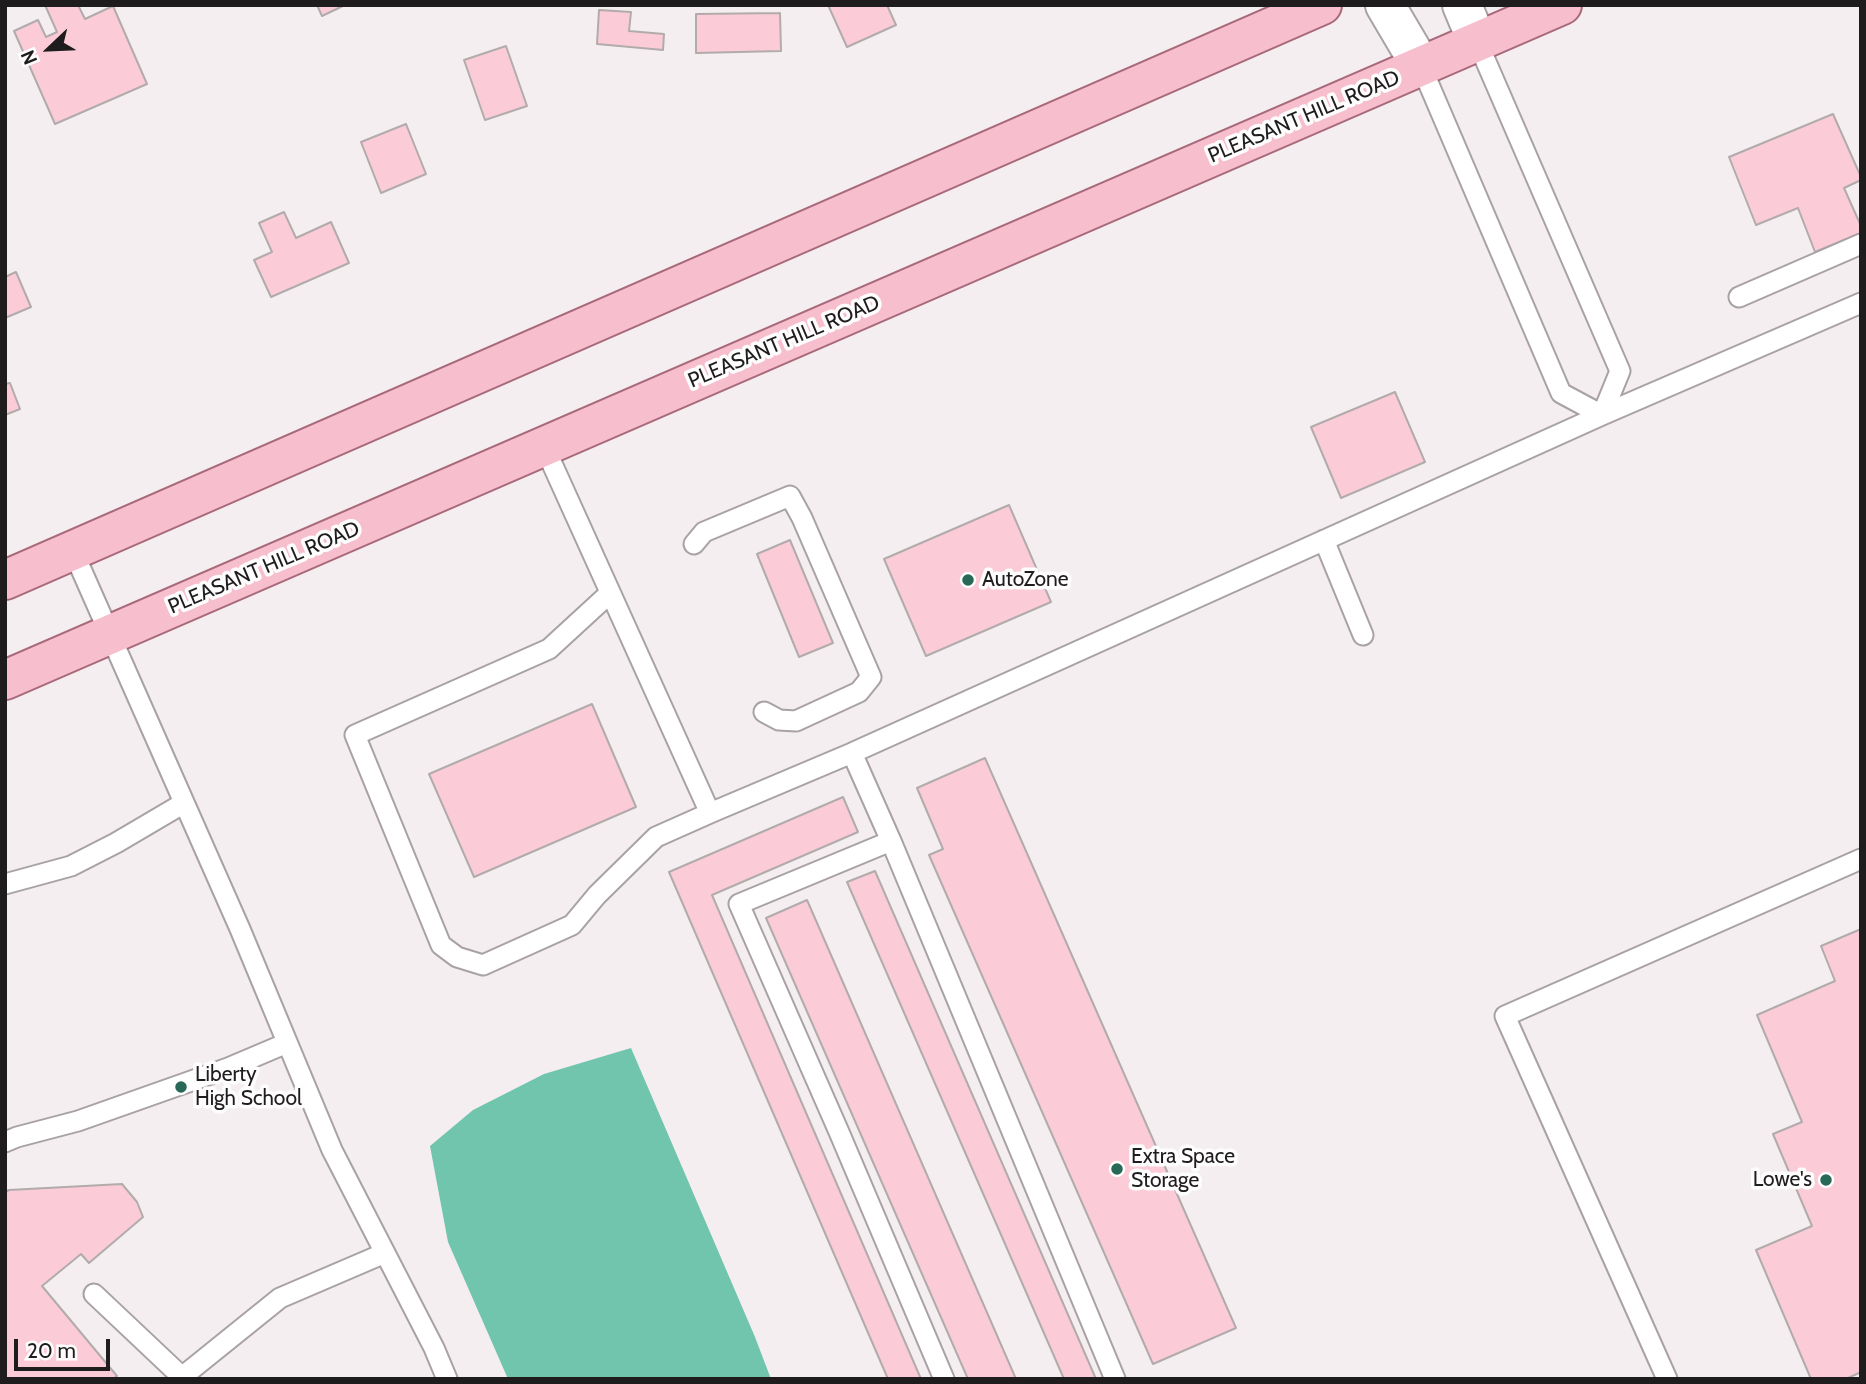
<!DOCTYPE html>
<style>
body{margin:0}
#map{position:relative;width:1866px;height:1384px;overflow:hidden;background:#f5eef0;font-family:Cabin,sans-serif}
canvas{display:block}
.frame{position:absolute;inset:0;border:7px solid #1f1c1d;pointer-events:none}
.north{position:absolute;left:14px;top:14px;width:70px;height:70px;-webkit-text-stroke:5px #fefdfd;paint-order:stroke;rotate:247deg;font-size:19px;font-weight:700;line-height:28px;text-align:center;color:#1f1c1d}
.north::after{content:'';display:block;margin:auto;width:24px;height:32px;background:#1f1c1d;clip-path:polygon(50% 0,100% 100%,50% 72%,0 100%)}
.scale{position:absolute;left:14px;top:1339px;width:96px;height:32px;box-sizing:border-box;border:4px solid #1f1c1d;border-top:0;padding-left:9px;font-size:21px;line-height:24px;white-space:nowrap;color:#1f1c1d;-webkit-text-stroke:5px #fefdfd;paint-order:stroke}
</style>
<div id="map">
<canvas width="1866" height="1384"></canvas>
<div class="frame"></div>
<div class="north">N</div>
<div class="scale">20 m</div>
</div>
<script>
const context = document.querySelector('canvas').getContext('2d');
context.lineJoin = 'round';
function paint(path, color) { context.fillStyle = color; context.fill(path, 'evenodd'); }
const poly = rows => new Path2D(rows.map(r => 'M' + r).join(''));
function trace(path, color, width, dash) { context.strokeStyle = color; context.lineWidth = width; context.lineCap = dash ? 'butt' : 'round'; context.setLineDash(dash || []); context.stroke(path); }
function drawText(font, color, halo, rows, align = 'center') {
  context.font = font + ' Cabin,sans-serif'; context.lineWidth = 7; context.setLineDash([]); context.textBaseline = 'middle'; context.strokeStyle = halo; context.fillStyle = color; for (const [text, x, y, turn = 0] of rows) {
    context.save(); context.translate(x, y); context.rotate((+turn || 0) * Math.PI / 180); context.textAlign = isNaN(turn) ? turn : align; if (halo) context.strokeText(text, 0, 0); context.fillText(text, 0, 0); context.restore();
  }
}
paint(poly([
 [631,1048,755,1337,771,1379,508,1379,448,1242,430,1146,473,1110,544,1074]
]), '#70c5ac');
const building = poly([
 [45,5,78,5,85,19,113,6,147,84,55,124,14,31,38,20,46,37,57,32,45,5],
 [317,5,345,5,322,16,317,5],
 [828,5,887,5,896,25,847,47,828,5],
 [599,10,631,12,629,31,664,34,663,50,597,44,599,10],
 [780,13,781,51,696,53,696,14,780,13],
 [506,46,527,106,485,120,464,60,506,46],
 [1833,114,1861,177,1861,180,1844,188,1861,226,1861,233,1815,252,1798,208,1756,225,1729,157,1833,114],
 [406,124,426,174,381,193,361,142,406,124],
 [284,212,296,238,331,222,349,263,271,297,254,260,272,252,259,223,284,212],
 [16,272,31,307,5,318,5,277,16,272],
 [10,383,20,409,5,415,5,384,10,383],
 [1395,392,1425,462,1341,498,1311,427,1395,392],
 [1009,505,1051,602,926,656,884,559,1009,505],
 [790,540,833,643,799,657,757,554,790,540],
 [592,704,636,807,474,877,429,774,592,704],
 [985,758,1236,1328,1153,1364,929,855,943,849,917,788,985,758],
 [843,797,858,832,712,895,921,1379,888,1379,669,872,843,797],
 [875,871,1096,1379,1064,1379,847,882,875,871],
 [807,900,1016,1379,968,1379,766,918,807,900],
 [1861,929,1861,1372,1846,1379,1811,1379,1756,1250,1812,1226,1773,1134,1802,1122,1757,1015,1835,981,1821,946,1861,929],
 [122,1184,137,1202,143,1217,89,1263,81,1254,42,1286,117,1376,113,1379,5,1379,5,1192,9,1190,122,1184]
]);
paint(building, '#fbccd8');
trace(building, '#b2abac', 2);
const service = poly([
 [1421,66,1561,393,1602,415,1620,371,1477,41],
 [1739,297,1861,244],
 [544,446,710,813,852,753,1602,415,1861,303],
 [1324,540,1363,635],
 [694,544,704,532,790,496,802,518,871,677,859,692,796,721,779,720,764,712],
 [73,551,240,929,332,1150,434,1348,447,1379],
 [610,593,549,649,355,735,441,945,457,957,483,965,572,925,597,895,656,837,710,813],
 [852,753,891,841,1115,1379],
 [891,841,739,904,839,1132,944,1379],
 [5,884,71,866,116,843,184,803],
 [5,1142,17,1137,78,1121,228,1068,287,1043],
 [94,1294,182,1377,280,1298,385,1253],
 [1667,1379,1505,1016,1861,859]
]);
const minor = poly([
 [1385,5,1421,66],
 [1462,5,1477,41]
]);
const primary = poly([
 [5,580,1322,5],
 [5,680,1562,5]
]);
trace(service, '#a9a2a4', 23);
trace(minor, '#a9a2a4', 42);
trace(primary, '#a8697b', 42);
trace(service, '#fff', 19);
trace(minor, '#fff', 38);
trace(primary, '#f7bece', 38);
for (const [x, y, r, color] of [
 [968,580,7,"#286857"],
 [181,1087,7,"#286857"],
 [1117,1169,7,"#286857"],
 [1826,1180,7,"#286857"]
]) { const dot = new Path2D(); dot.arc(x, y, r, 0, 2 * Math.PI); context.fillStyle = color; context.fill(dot); trace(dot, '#fefdfd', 2.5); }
drawText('21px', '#1f1c1d', '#fefdfd', [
 ["PLEASANT HILL ROAD",1304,117,-23],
 ["PLEASANT HILL ROAD",784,342,-23],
 ["PLEASANT HILL ROAD",264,568,-23]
]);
drawText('21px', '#1f1c1d', '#fefdfd', [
 ["AutoZone",982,580],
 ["Liberty",195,1075],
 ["High School",195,1099],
 ["Extra Space",1131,1157],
 ["Storage",1131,1181],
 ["Lowe's",1812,1180,"right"]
], 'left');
</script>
